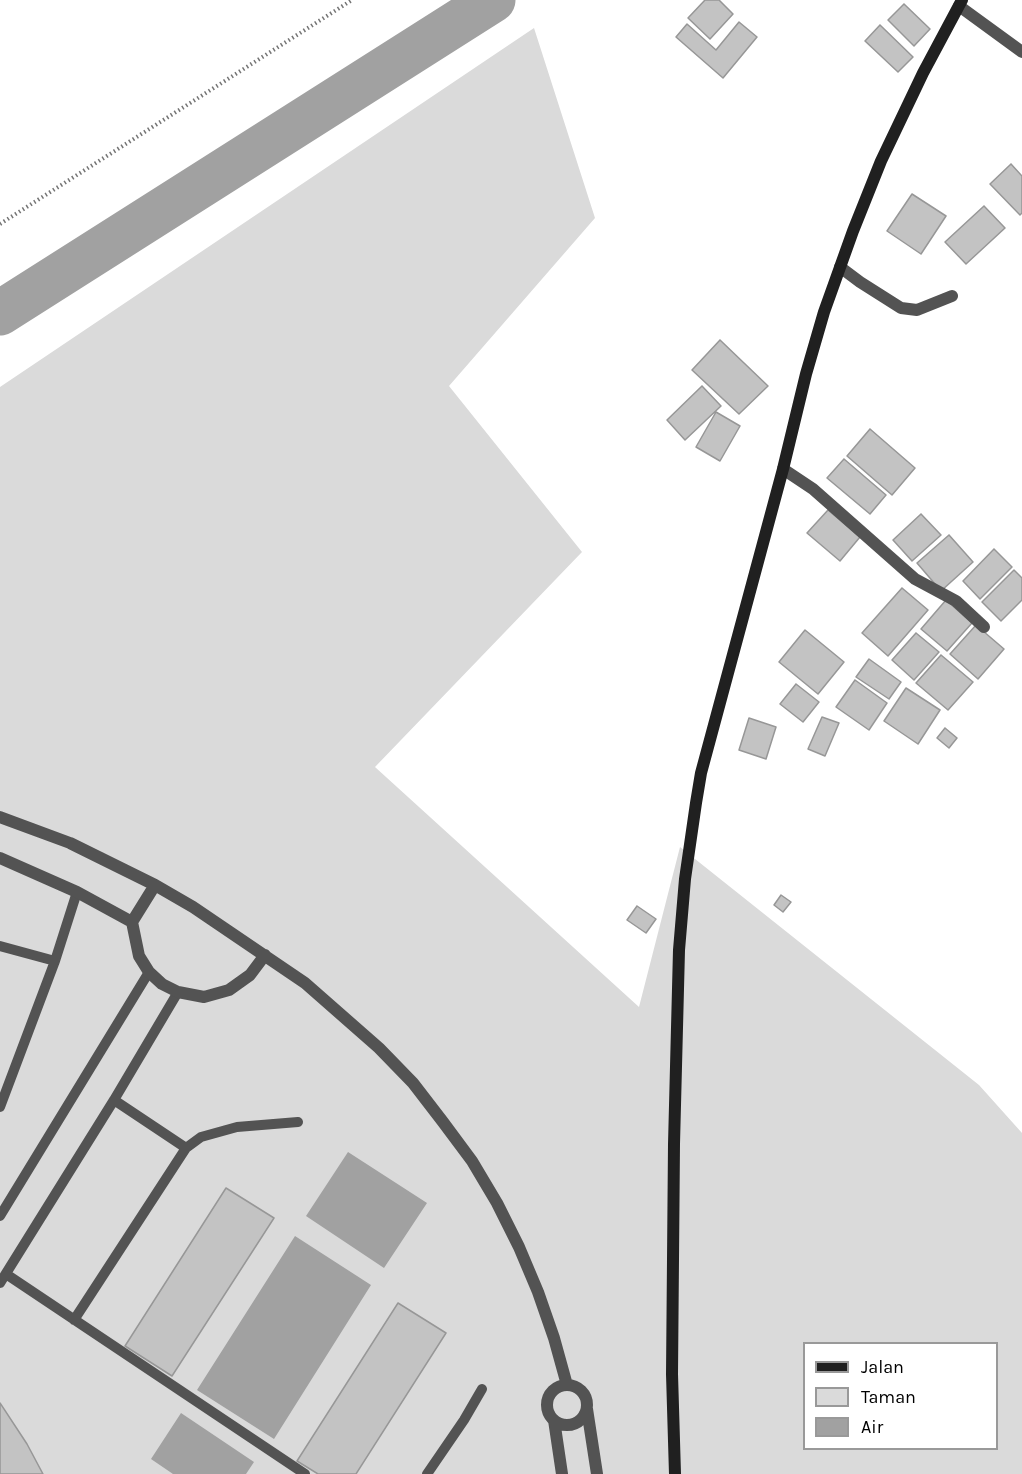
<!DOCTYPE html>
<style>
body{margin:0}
#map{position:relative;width:1022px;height:1474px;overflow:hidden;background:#fff;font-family:Karla,sans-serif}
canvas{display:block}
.legend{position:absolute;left:803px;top:1342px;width:195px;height:108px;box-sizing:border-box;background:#fff;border:2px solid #999;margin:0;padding:8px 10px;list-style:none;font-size:18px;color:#000}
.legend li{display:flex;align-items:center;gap:12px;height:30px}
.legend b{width:30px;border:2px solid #999}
</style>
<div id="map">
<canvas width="1022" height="1474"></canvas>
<ul class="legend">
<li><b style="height:8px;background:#202020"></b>Jalan</li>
<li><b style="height:16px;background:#dadada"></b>Taman</li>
<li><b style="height:16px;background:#a1a1a1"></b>Air</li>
</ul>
</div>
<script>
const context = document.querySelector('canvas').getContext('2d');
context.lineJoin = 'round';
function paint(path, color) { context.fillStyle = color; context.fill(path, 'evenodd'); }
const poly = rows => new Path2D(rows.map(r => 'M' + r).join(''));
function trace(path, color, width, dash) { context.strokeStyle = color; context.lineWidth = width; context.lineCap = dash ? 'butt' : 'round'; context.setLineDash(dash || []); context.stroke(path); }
paint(poly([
 [534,28,595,218,449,386,582,552,375,767,639,1007,680,847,979,1085,1022,1133,1022,1474,0,1474,0,387],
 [804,1344,996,1344,996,1448,804,1448]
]), '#dadada');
paint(poly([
 [348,1152,427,1203,384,1268,306,1216],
 [295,1236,371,1285,274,1439,197,1390],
 [181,1413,254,1462,246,1474,173,1474,151,1459]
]), '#a1a1a1');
trace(poly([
 [0,313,493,0]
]), '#a1a1a1', 45);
const building = poly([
 [705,0,719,0,733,14,710,39,688,18,705,0],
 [904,4,930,29,914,46,888,20,904,4],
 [739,22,757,37,723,78,676,37,687,24,716,50,739,22],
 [880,25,913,57,898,72,865,41,880,25],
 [1011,164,1022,176,1022,213,1020,215,990,184,1011,164],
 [912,194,946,216,921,254,887,231,912,194],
 [984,206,1005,228,966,264,945,242,984,206],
 [720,340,768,386,739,414,692,370,720,340],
 [702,386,721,406,685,440,667,420,702,386],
 [716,412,740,426,720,461,696,447,716,412],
 [870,429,915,468,892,495,847,456,870,429],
 [844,459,886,495,870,514,827,478,844,459],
 [828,510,860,537,840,561,807,533,828,510],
 [921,514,941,535,912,561,893,540,921,514],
 [949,535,973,562,941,591,917,563,949,535],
 [994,549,1012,567,980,599,963,581,994,549],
 [1014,570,1022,578,1022,600,1001,621,982,602,1014,570],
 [902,588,928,610,888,656,862,633,902,588],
 [946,600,972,623,947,651,921,629,946,600],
 [976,625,1004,649,978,679,950,654,976,625],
 [805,630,844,662,818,694,779,662,805,630],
 [916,633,939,652,914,680,892,660,916,633],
 [941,655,973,682,948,710,916,683,941,655],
 [869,659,901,682,889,699,856,677,869,659],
 [855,680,887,703,869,730,836,707,855,680],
 [796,684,819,702,803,722,780,704,796,684],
 [906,688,940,710,918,744,884,721,906,688],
 [822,717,839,723,825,756,808,749,822,717],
 [749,718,776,727,766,759,739,750,749,718],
 [945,728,957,738,949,748,937,738,945,728],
 [781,895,791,902,783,912,774,905,781,895],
 [637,906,656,919,646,933,627,920,637,906],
 [226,1188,274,1218,172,1376,125,1346,226,1188],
 [398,1303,446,1333,356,1474,318,1474,297,1461,398,1303],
 [0,1403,27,1444,43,1474,0,1474,0,1403]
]);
paint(building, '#c3c3c3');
trace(building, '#979797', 1.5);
trace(poly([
 [0,224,352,0]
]), '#757575', 4, [1.5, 3]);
trace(poly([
 [0,946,55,961],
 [114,1100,186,1148],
 [0,1107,55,961,77,892],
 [0,1216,149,972],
 [6,1274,305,1474],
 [0,1283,114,1100,178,992],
 [74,1320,186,1148,201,1137,237,1127,298,1122],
 [427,1474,464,1420,482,1389]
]), '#535353', 10);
trace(poly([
 [959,6,1022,52],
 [840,267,860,282,901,308,917,310,952,296],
 [783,469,813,489,915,579,956,601,984,627],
 [0,817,70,843,155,885,193,907,305,983,379,1048,413,1083,443,1122,472,1161,497,1203,519,1247,538,1292,554,1338,567,1385],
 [0,858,77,892,132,922],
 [132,922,139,956,149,972,162,984,178,992,204,997,229,990,250,975,265,955],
 [132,922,155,885],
 '547 1405a20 20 0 1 1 40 0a20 20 0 1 1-40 0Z',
 [587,1409,597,1474],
 [554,1420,562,1474]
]), '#535353', 12);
trace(poly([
 [675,1474,672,1374,674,1144,679,950,685,879,696,803,701,773,783,469,806,374,824,312,853,231,881,161,923,73,962,0]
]), '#202020', 12);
</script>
